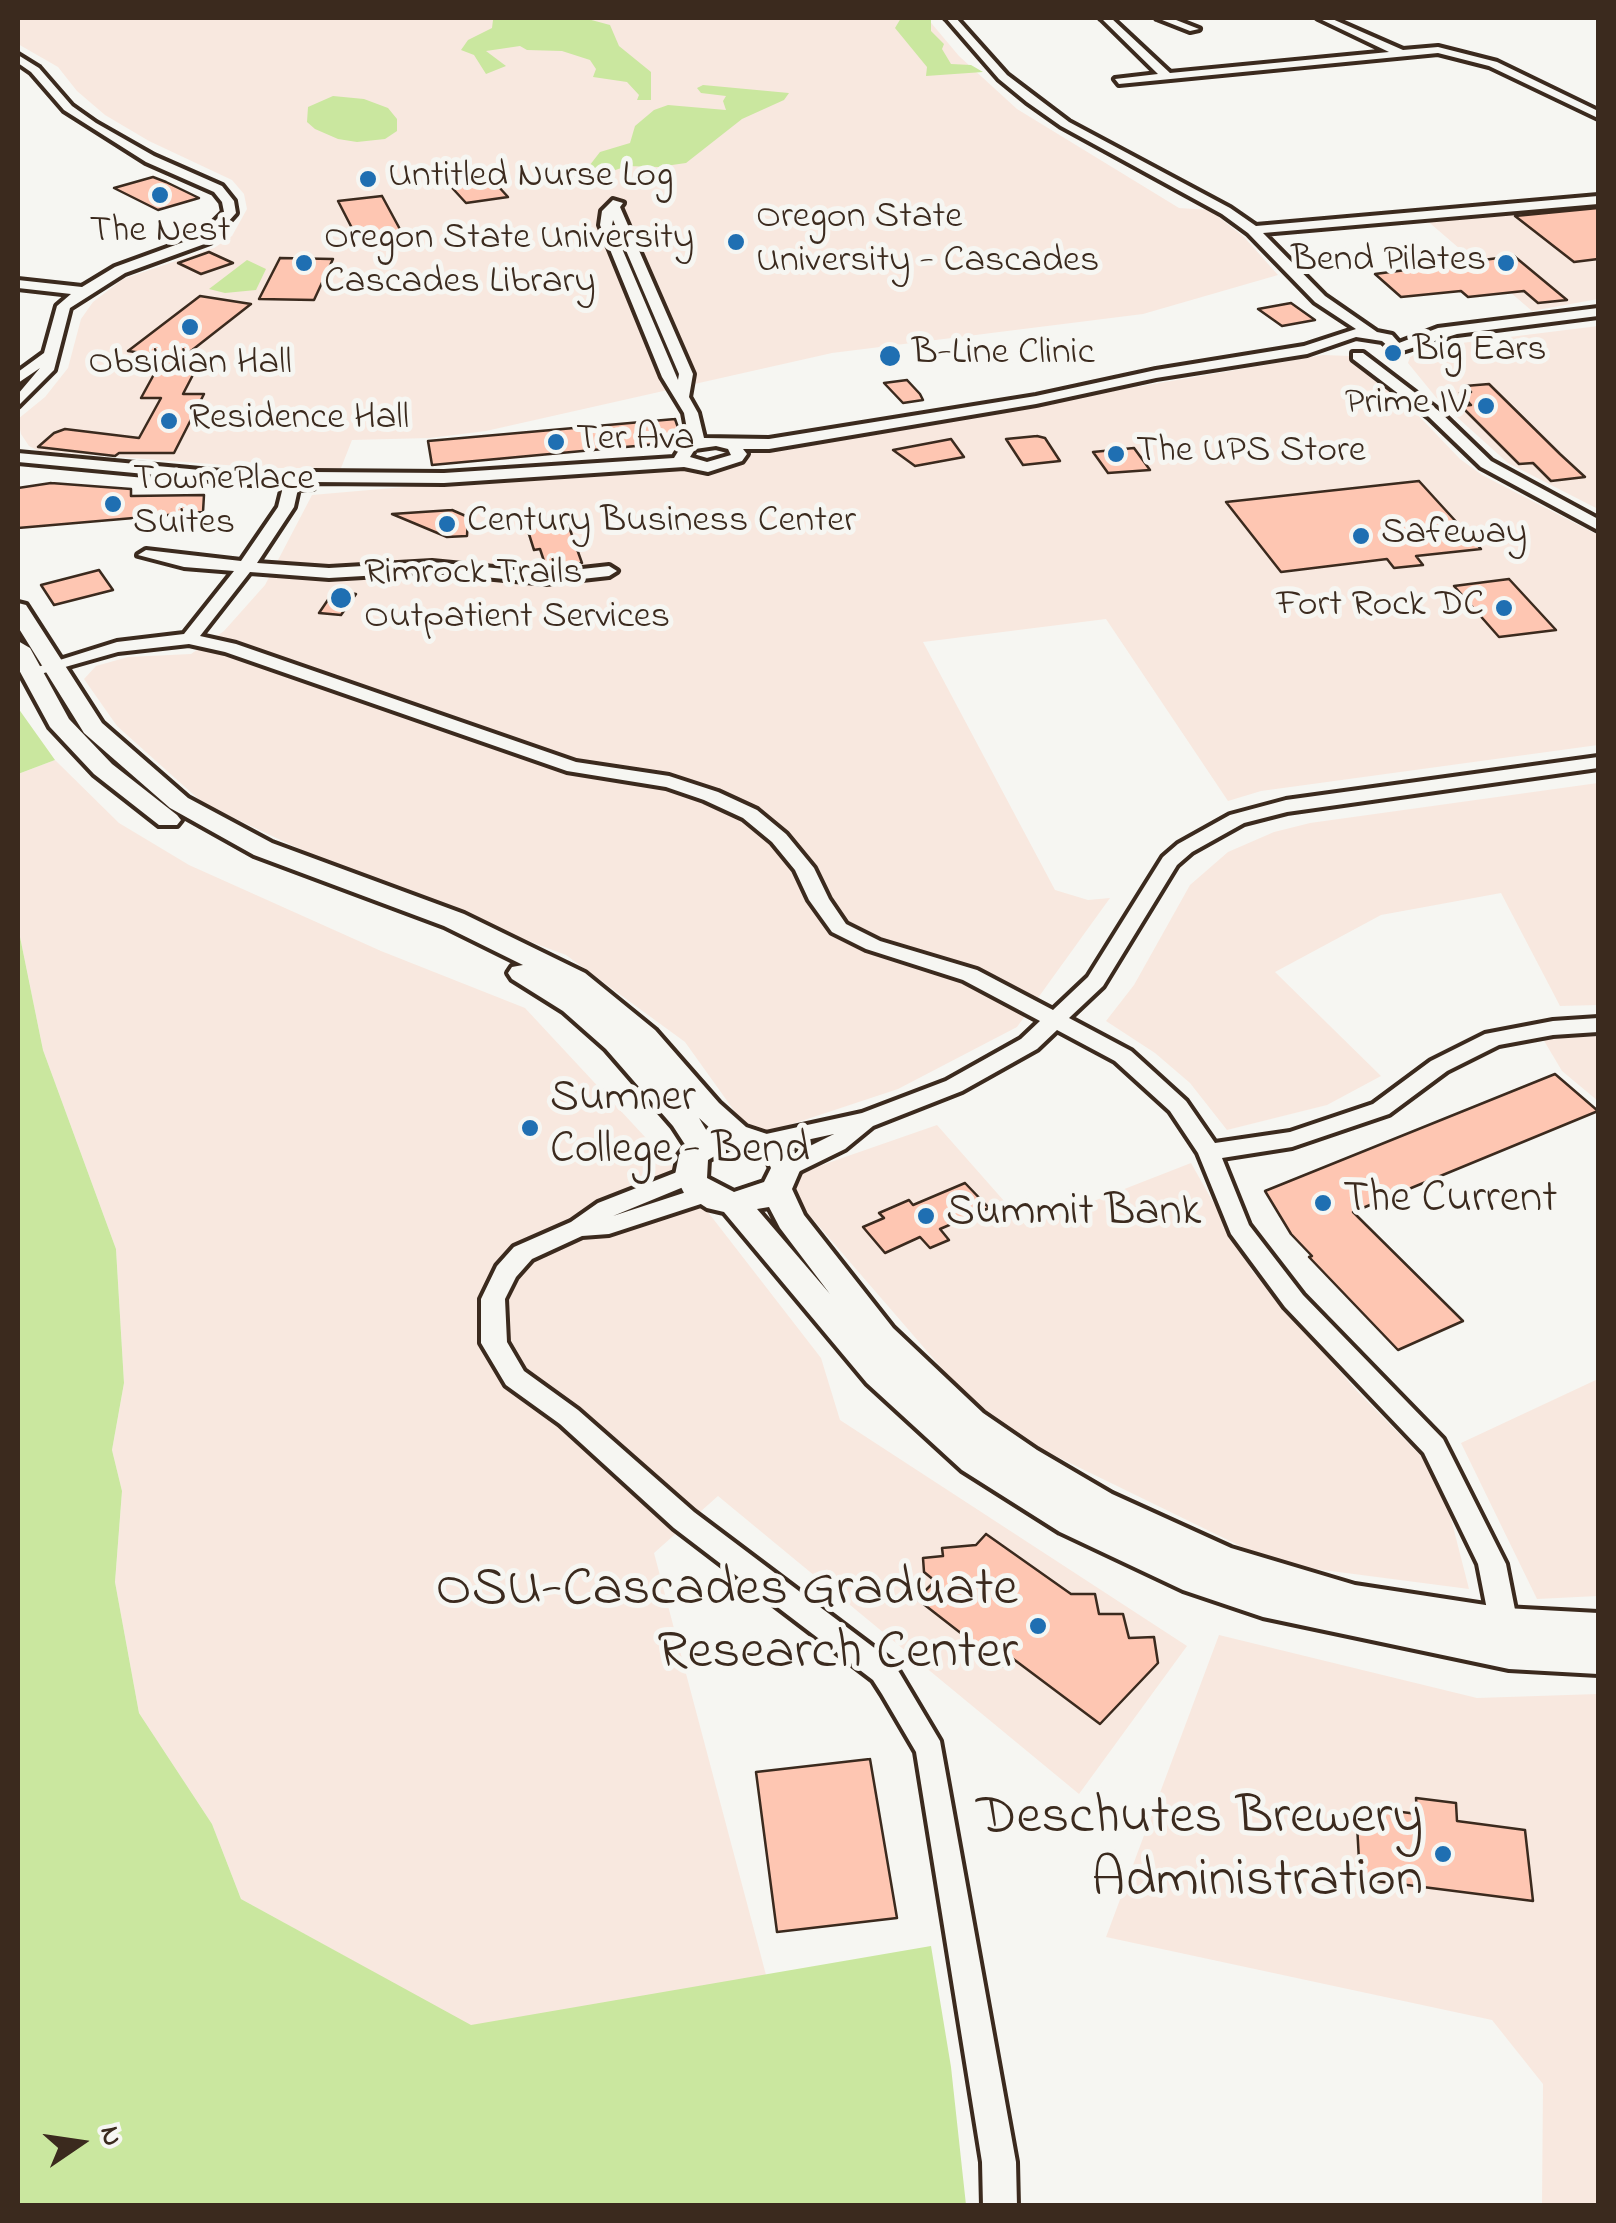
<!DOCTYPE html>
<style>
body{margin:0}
#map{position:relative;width:1616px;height:2223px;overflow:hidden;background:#f6f6f2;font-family:"Indie Flower",sans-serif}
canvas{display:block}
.frame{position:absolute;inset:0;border:20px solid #3b2a1e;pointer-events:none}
.north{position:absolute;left:30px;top:2093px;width:100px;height:100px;-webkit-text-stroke:8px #f6f6f2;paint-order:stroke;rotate:77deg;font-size:28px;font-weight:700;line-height:40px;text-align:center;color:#3b2a1e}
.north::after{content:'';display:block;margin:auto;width:35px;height:45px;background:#3b2a1e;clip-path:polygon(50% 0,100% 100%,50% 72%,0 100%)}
</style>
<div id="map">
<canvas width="1616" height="2223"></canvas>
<div class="frame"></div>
<div class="north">N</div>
</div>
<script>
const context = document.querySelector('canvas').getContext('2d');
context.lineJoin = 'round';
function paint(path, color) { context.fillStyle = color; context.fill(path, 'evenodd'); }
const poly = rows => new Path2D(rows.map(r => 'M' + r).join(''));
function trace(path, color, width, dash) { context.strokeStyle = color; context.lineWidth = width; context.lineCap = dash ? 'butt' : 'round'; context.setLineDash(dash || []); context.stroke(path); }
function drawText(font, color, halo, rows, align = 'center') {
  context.font = font + ' "Indie Flower",sans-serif'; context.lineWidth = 10; context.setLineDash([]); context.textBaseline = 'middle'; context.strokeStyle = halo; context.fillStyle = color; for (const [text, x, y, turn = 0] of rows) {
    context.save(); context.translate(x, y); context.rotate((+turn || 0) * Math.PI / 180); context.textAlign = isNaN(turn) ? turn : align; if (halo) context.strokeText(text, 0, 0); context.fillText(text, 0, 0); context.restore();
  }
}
paint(poly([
 [18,18,927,18,959,56,1017,109,1179,208,1210,210,1244,237,1278,275,1143,314,832,353,486,431,430,438,352,440,341,468,265,468,39,451,29,446,21,434,18,419,45,397,68,368,81,319,93,302,123,279,214,248,232,236,247,209,244,194,232,180,149,141,105,115,77,91,58,67,18,44],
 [1598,202,1598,299,1532,311,1424,218],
 [1598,326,1598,509,1508,463,1439,401,1408,363,1410,357,1429,347],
 [1323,355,1350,356,1369,364,1460,459,1482,475,1598,535,1598,745,1261,791,1228,801,1106,619,923,642,1055,890,1088,900,1110,898,1017,1027,898,1089,753,1137,685,1042,566,955,368,881,204,804,117,726,84,679,96,666,128,657,191,654,224,631,265,585,312,495,703,461],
 [55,760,119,823,189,865,381,951,525,1008,673,1167,821,1358,840,1420,1187,1646,1079,1794,718,1496,654,1553,766,1975,471,2026,241,1899,212,1824,139,1713,115,1582,122,1491,112,1450,124,1383,116,1249,43,1050,18,927,18,774],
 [1598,783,1598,1005,1560,1006,1501,893,1381,915,1275,972,1381,1076,1327,1105,1227,1130,1190,1083,1155,1053,1106,1021,1134,985,1190,885,1228,852,1274,832,1310,823],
 [1598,1036,1598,1101,1562,1071,1543,1039],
 [937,1125,1027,1227,1191,1163,1252,1271,1357,1391,1421,1456,1447,1503,1469,1589,1277,1564,990,1424,779,1180],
 [1598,1379,1598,1596,1537,1599,1461,1443],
 [1219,1635,1477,1698,1598,1694,1598,2205,1542,2205,1543,2084,1492,2020,1106,1937]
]), '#f8e8df');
paint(poly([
 [487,18,584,18,610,25,619,46,651,72,651,100,637,100,639,95,627,82,593,77,596,69,590,60,562,51,527,50,520,46,486,51,506,66,486,74,474,55,461,50,468,40,492,28,493,20],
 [901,18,931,18,931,31,944,44,942,49,951,64,971,65,983,72,926,76,927,67,895,28],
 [703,85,789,93,784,100,742,119,686,163,658,167,627,166,604,174,586,170,600,152,630,143,635,126,654,110,668,105,726,110,723,101,726,96,701,93,697,88],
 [333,96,364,99,388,108,397,119,397,131,385,139,357,142,338,139,315,129,307,122,308,107],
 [247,260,266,269,256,290,225,293,209,289],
 [18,708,55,760,18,774],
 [18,927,43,1050,116,1249,124,1383,112,1450,122,1491,115,1582,139,1713,212,1824,241,1899,471,2025,931,1946,951,2067,966,2205,18,2205]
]), '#cae79f');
const building = poly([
 [469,175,488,175,508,197,466,203,444,179,469,175],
 [153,177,166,182,199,198,158,210,114,188,153,177],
 [382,196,402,233,356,236,338,201,382,196],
 [1598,208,1598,259,1574,262,1515,216,1598,208],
 [209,252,233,263,201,274,178,263,209,252],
 [1514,256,1567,300,1538,303,1524,291,1468,297,1461,291,1401,297,1375,274,1514,256],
 [280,258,333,259,314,300,259,299,280,258],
 [200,296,251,304,168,369,196,369,183,394,204,394,174,453,119,453,115,456,38,447,54,433,65,429,139,438,161,398,141,398,164,356,128,351,200,296],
 [1291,303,1315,320,1282,326,1258,309,1291,303],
 [907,380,920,394,923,400,903,403,884,383,907,380],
 [1489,384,1560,454,1585,477,1551,481,1533,463,1519,464,1461,406,1471,405,1460,393,1471,392,1465,386,1489,384],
 [675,419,682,439,679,442,432,465,428,441,675,419],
 [1037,436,1045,438,1060,461,1023,465,1006,439,1037,436],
 [951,439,964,457,915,466,893,450,951,439],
 [1134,448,1150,470,1108,473,1093,452,1134,448],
 [1419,481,1481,549,1416,556,1423,565,1394,568,1387,559,1281,572,1226,502,1419,481],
 [51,483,131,489,131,496,204,495,203,512,18,528,18,488,51,483],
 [452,510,468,517,467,536,447,537,392,514,452,510],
 [554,522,568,524,582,563,546,567,540,549,534,550,528,531,532,531,531,525,554,522],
 [99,570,113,590,54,605,41,585,99,570],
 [1509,579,1556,630,1499,637,1454,586,1509,579],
 [334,591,356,594,341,615,319,613,334,591],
 [1555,1074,1598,1111,1353,1212,1463,1321,1398,1350,1309,1257,1312,1256,1291,1234,1265,1191,1555,1074],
 [965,1183,989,1208,940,1229,949,1240,930,1248,920,1237,885,1253,863,1227,884,1218,879,1213,909,1200,913,1205,965,1183],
 [986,1534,1071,1594,1095,1594,1099,1614,1123,1614,1129,1638,1154,1637,1158,1663,1100,1724,1012,1658,1003,1666,917,1599,935,1581,924,1572,923,1558,943,1556,942,1548,976,1545,986,1534],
 [870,1759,897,1918,777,1932,756,1772,870,1759],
 [1416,1798,1456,1803,1457,1821,1525,1830,1533,1901,1360,1879,1356,1806,1417,1814,1416,1798]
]);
paint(building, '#fec6b2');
trace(building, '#3b2a1e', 2.5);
const minor = poly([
 [946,18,956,18,1007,75,1069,122,1230,208,1256,226,1598,196,1598,204,1263,233,1325,296,1377,332,1392,335,1399,343,1438,328,1598,308,1598,316,1457,334,1396,353,1382,341,1356,337,1307,354,1156,378,1036,404,769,449,743,449,747,454,742,461,708,472,684,467,444,483,312,482,313,488,298,489,294,507,257,563,329,568,432,562,546,573,609,566,617,571,609,576,546,583,432,572,329,578,250,572,200,636,236,644,576,762,669,776,718,792,757,810,786,834,814,868,829,899,846,924,880,941,977,970,1053,1010,1088,977,1163,857,1178,844,1230,815,1286,800,1598,757,1598,768,1287,812,1244,823,1192,852,1177,865,1103,986,1069,1018,1131,1051,1186,1101,1215,1143,1290,1132,1373,1104,1431,1061,1485,1034,1553,1021,1598,1018,1598,1032,1553,1035,1499,1045,1447,1071,1389,1114,1292,1147,1222,1158,1249,1225,1303,1295,1443,1439,1506,1564,1520,1635,1516,1643,1506,1647,1496,1643,1492,1635,1478,1564,1424,1453,1285,1307,1231,1234,1198,1153,1170,1111,1115,1061,1057,1030,1037,1049,962,1091,873,1126,845,1149,794,1174,778,1174,774,1168,778,1162,834,1134,765,1149,754,1141,757,1136,862,1113,946,1081,1021,1039,1040,1021,963,980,866,949,832,932,809,900,795,870,772,842,743,818,704,800,666,787,567,771,225,652,189,644,118,652,37,675,28,670,117,642,184,634,234,571,184,567,138,555,146,550,241,561,278,507,283,487,18,462,18,453,286,478,312,472,444,473,674,458,684,442,689,440,684,413,662,377,600,225,602,211,613,200,623,203,620,207,693,374,689,397,698,413,704,438,769,439,1036,396,1156,370,1304,346,1356,329,1315,302,1248,233,1222,214,1061,126,1027,102,999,79,946,18],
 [613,220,679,374,678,380,612,225,613,220],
 [716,446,728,449,731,455,707,462,690,457,695,449,716,446],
 [1101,18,1111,18,1170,73,1389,52,1318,18,1330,18,1403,50,1438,47,1497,62,1598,111,1598,118,1489,66,1438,53,1119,84,1115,79,1158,74,1101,18],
 [1157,18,1171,18,1199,29,1190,31,1157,18],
 [18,55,39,68,72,106,96,123,154,156,222,186,234,201,236,213,210,242,125,273,70,308,54,370,18,406,18,394,40,368,18,383,18,372,44,353,57,306,71,294,18,288,18,280,82,287,115,267,200,236,224,212,222,202,214,192,146,162,64,110,31,72,18,63,18,55],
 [1353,353,1363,353,1439,411,1491,461,1598,519,1598,530,1481,467,1429,417,1353,359,1353,353],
 [690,1167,698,1169,702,1175,698,1181,613,1216,705,1186,713,1188,717,1194,713,1200,609,1234,582,1236,532,1259,516,1277,505,1299,507,1342,524,1371,578,1410,694,1512,893,1662,940,1741,1016,2162,1017,2206,983,2206,982,2162,916,1752,882,1694,873,1680,674,1528,560,1424,506,1385,481,1343,481,1299,497,1266,514,1247,571,1222,598,1203,690,1167]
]);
const major = poly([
 [18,603,26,605,102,723,188,798,272,843,464,914,585,973,655,1030,719,1103,746,1127,788,1141,801,1168,792,1189,804,1215,893,1328,983,1413,1037,1450,1112,1494,1231,1548,1355,1585,1505,1608,1598,1613,1598,1674,1509,1669,1263,1617,1183,1590,1060,1532,962,1470,867,1383,724,1212,707,1208,684,1193,675,1175,679,1155,686,1146,673,1126,606,1049,563,1011,512,979,508,973,512,967,523,965,444,926,254,855,170,808,84,733,18,627,18,603],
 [699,1118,712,1130,708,1133,699,1118],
 [730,1147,748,1147,765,1155,771,1168,764,1182,734,1192,707,1178,708,1160,730,1147],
 [769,1207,780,1228,830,1294,757,1209,769,1207],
 [18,641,30,648,69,719,112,764,177,815,181,820,177,825,159,825,94,774,50,727,18,668,18,641]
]);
trace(minor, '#3b2a1e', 8);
trace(major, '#3b2a1e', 8);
paint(minor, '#f6f6f2');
paint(major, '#f6f6f2');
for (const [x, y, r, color] of [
 [368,179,10,"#1f6fb2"],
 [160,195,10,"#1f6fb2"],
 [736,242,10,"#1f6fb2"],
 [304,263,10,"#1f6fb2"],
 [1506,263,10,"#1f6fb2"],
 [190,327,10,"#1f6fb2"],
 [1393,353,10,"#1f6fb2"],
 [890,356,12,"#1f6fb2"],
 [1486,406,10,"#1f6fb2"],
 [169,421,10,"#1f6fb2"],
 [556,442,10,"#1f6fb2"],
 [1116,454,10,"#1f6fb2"],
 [113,504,10,"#1f6fb2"],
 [447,524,10,"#1f6fb2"],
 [1361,536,10,"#1f6fb2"],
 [341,598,12,"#1f6fb2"],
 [1504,608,10,"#1f6fb2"],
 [530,1128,10,"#1f6fb2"],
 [1323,1203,10,"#1f6fb2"],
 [926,1216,10,"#1f6fb2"],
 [1038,1626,10,"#1f6fb2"],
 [1443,1854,10,"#1f6fb2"]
]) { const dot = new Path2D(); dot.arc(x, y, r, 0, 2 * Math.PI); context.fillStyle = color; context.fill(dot); trace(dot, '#f6f6f2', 4); }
drawText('38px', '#3b2a1e', '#f6f6f2', [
 ["Untitled Nurse Log",388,179],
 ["Oregon State",756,220],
 ["University - Cascades",756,264],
 ["The Nest",160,234,"center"],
 ["Oregon State University",324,241],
 ["Cascades Library",324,285],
 ["Bend Pilates",1486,263,"right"],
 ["Big Ears",1413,353],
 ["B-Line Clinic",912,356],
 ["Obsidian Hall",190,366,"center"],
 ["Prime IV",1466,406,"right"],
 ["Residence Hall",189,421],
 ["Ter Ava",576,442],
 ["The UPS Store",1136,454],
 ["TownePlace",133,482],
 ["Suites",133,526],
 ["Century Business Center",467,524],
 ["Safeway",1381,536],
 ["Rimrock Trails",364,576],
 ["Outpatient Services",364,620],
 ["Fort Rock DC",1484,608,"right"]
], 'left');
drawText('45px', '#3b2a1e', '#f6f6f2', [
 ["Sumner",550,1102],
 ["College - Bend",550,1154],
 ["The Current",1343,1203],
 ["Summit Bank",946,1216]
], 'left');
drawText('55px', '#3b2a1e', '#f6f6f2', [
 ["OSU-Cascades Graduate",1018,1594],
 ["Research Center",1018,1657],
 ["Deschutes Brewery",1423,1822],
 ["Administration",1423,1885]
], 'right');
</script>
